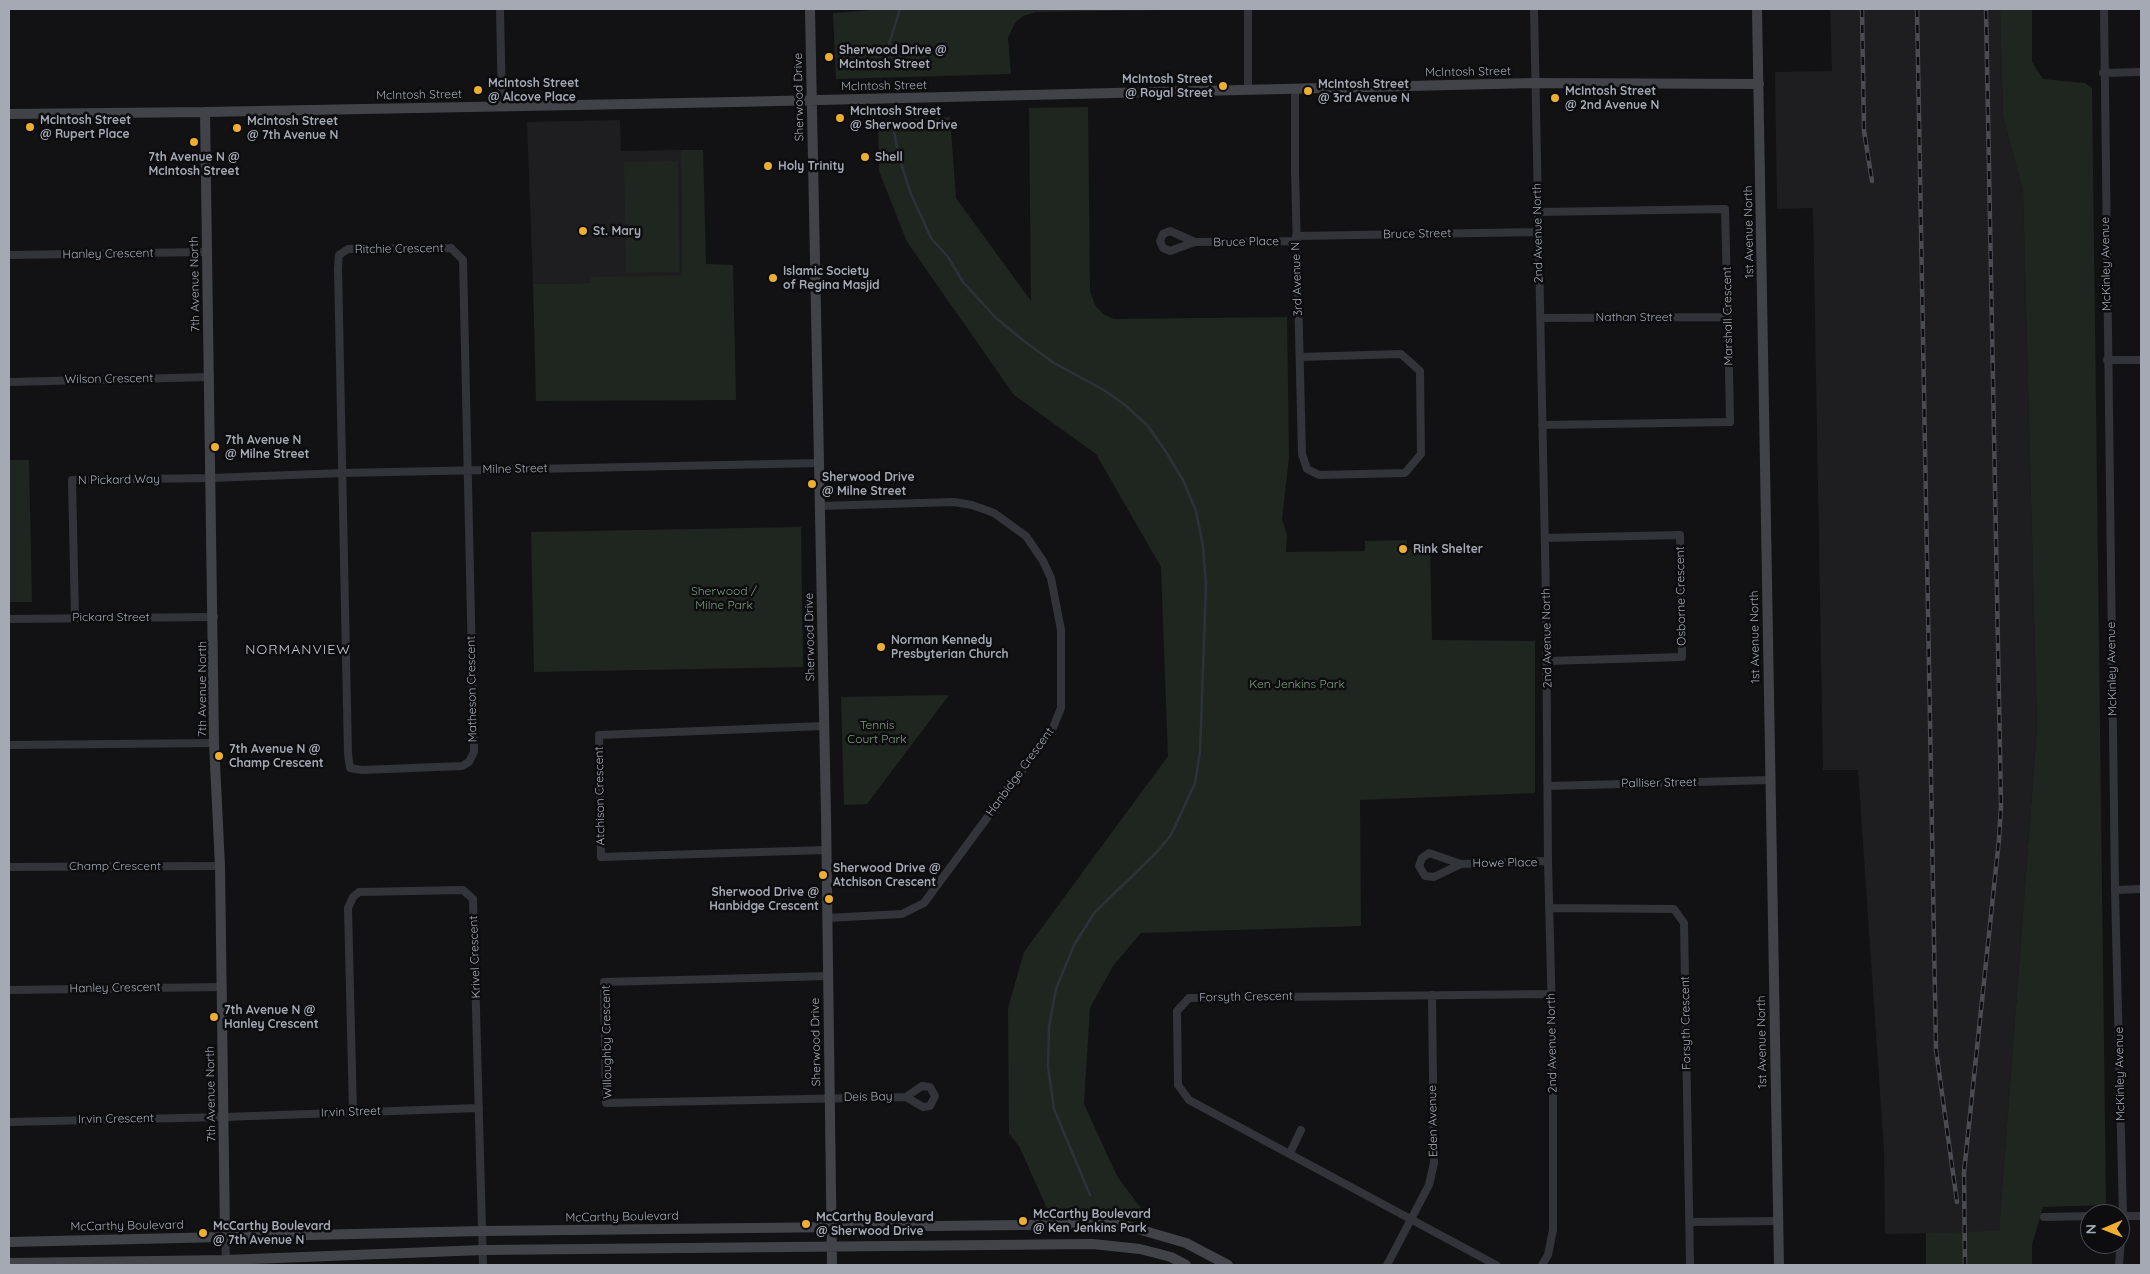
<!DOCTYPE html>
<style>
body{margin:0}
#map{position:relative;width:2150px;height:1274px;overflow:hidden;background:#121214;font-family:Quicksand,sans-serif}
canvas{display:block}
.frame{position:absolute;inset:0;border:10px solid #a4a9b4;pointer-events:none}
.north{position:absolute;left:2080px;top:1204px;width:50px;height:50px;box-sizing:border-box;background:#0d0d0f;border:1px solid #494b51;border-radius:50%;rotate:269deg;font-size:14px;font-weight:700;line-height:20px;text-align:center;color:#a4a9b4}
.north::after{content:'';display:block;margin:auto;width:18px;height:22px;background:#edae31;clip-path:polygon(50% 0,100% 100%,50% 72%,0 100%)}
</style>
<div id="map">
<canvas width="2150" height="1274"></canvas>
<div class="frame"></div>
<div class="north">N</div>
</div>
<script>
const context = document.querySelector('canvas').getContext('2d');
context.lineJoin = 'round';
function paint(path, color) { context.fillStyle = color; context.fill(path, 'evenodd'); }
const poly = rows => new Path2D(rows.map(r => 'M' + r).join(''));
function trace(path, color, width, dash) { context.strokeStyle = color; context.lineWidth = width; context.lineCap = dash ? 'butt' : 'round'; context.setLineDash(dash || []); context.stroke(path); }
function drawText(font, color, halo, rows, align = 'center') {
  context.font = font + ' Quicksand,sans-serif'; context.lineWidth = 5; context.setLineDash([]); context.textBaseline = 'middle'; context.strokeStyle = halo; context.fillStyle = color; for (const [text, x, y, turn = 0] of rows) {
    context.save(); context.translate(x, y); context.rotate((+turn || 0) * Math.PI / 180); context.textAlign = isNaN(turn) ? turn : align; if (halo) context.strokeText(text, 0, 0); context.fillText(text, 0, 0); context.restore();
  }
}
paint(poly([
 [1830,9,2000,9,2003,116,2023,191,2037,728,1999,1232,1885,1234,1884,1151,1858,770,1823,770,1813,208,1777,209,1775,72,1832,71],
 [620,120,621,151,681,150,682,281,533,284,527,122]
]), '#1e1e21');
paint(poly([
 [875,9,1170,9,1170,10,1036,12,1023,16,1015,23,1008,38,1011,74,836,79,833,13,874,10],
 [2000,9,2032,9,2032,62,2043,79,2085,83,2092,88,2106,1205,2043,1207,2032,1245,2032,1265,1926,1265,1926,1233,1999,1231,2037,728,2023,191,2003,116],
 [1088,107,1090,291,1095,305,1103,314,1114,319,1287,317,1289,458,1282,519,1287,534,1286,552,1365,551,1365,541,1407,540,1407,549,1430,549,1432,640,1535,641,1535,793,1360,800,1361,926,1141,933,1113,966,1090,1008,1084,1104,1117,1176,1149,1219,1049,1213,1020,1148,1009,1133,1008,1008,1024,952,1168,756,1161,567,1096,454,1014,395,907,242,879,171,878,122,950,117,956,198,1031,301,1029,108],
 [681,150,703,150,706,264,733,265,736,400,536,401,533,284,590,283,591,277,682,275],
 [678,161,679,272,626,273,624,162],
 [9,460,29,460,32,602,9,602],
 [801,527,803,667,534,672,531,532],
 [949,695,867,804,844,805,841,697]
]), '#1f261f');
trace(poly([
 [886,64,890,41,900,9],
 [894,130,898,154,911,194,931,238,948,257,963,282,996,318,1024,341,1054,363,1102,389,1124,404,1148,426,1166,452,1183,480,1196,511,1203,546,1206,585,1200,752,1195,783,1171,835,1156,853,1095,912,1074,945,1056,989,1049,1027,1048,1067,1054,1109,1090,1195]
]), '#2b3339', 2.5);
trace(poly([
 [500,9,502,106],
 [1534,9,1546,599,1548,861,1553,1054,1553,1230,1548,1255,1542,1265],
 [2104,9,2115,890,2123,1216,2119,1265],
 [2103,73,2141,72],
 [1295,88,1295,170,1302,454,1307,469,1319,475,1405,473,1421,454,1420,371,1401,354,1300,357],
 [1248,89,1248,9],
 [1538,212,1725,209,1729,371,1730,422,1542,425],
 [1296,236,1539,232],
 [1195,242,1170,231,1163,234,1160,241,1163,248,1170,251,1195,242,1296,241],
 [451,248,463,260,474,752,469,762,462,766,362,770,350,768,348,754,338,268,339,255,348,249,451,248],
 [9,255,207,252],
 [1541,318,1728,317],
 [2107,360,2141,360],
 [9,382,210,377],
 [820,506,954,502,972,505,994,513,1026,536,1043,561,1051,578,1061,630,1061,708,1052,730,924,903,902,914,827,918],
 [1545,538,1680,535,1681,597,1682,657,1547,661],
 [75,617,72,480,211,478,343,473,819,463],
 [9,619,214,617],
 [823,726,599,735,601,857,826,850],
 [9,745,214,743],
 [1548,786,1770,780],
 [1461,864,1434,877,1425,876,1419,866,1422,858,1429,853,1461,864,1548,861],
 [9,867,220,866],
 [2115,890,2141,889],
 [1549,908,1674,909,1684,923,1690,1265],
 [828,976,604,982,606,1103,906,1097,922,1086,930,1087,935,1096,930,1106,923,1107,906,1097],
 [9,990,221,987],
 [353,1112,348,908,353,897,359,892,463,890,473,899,483,1265],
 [9,1122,224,1117,479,1108],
 [1290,1153,1301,1130],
 [2120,1216,2141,1216],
 [2044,1217,2090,1216],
 [1690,1222,1778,1221],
 [225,1236,226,1260],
 [1387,1265,1429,1185,1434,1163,1432,995],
 [1496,1265,1189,1100,1178,1085,1177,1011,1189,998,1551,994]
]), '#333439', 8);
trace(poly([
 [810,9,826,815,832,1265],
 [1757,9,1779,1265],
 [205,112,214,743,220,866,225,1236],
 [9,114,205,112,735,102,1535,83,1759,84],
 [9,1242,482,1231,1113,1224,1131,1227,1186,1243,1228,1265],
 [9,1263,226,1260,483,1250,1093,1244,1140,1249,1171,1257,1186,1265]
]), '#414349', 10);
const rail = poly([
 [1862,9,1864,131,1872,181],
 [1917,9,1936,1050,1957,1202],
 [1965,1265,1964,1172,1999,839,2001,806,1986,9]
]);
trace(rail, '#4a4c52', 4.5);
trace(rail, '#0d0d0f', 2.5, [8]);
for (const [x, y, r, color] of [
 [829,57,5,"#edae31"],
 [1223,86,5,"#edae31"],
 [478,90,5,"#edae31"],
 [1308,91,5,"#edae31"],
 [1555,98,5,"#edae31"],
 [840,118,5,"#edae31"],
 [30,127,5,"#edae31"],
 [237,128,5,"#edae31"],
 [194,142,5,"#edae31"],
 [865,157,5,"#edae31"],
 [768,166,5,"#edae31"],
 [583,231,5,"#edae31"],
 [773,278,5,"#edae31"],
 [215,447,5,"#edae31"],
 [812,484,5,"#edae31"],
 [1403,549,5,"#edae31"],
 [881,647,5,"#edae31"],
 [219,756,5,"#edae31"],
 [823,875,5,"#edae31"],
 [829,899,5,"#edae31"],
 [214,1017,5,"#edae31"],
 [1023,1221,5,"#edae31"],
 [806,1224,5,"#edae31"],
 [203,1233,5,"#edae31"]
]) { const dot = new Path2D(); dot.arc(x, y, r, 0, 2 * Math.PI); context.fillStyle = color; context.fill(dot); trace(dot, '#0d0d0f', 2); }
drawText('bold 12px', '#a4a9b4', '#0d0d0f', [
 ["Sherwood Drive @",839,50],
 ["McIntosh Street",839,64],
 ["McIntosh Street",1213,79,"right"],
 ["@ Royal Street",1213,93,"right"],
 ["McIntosh Street",488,83],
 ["@ Alcove Place",488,97],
 ["McIntosh Street",1318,84],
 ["@ 3rd Avenue N",1318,98],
 ["McIntosh Street",1565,91],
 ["@ 2nd Avenue N",1565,105],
 ["McIntosh Street",850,111],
 ["@ Sherwood Drive",850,125],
 ["McIntosh Street",40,120],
 ["@ Rupert Place",40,134],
 ["McIntosh Street",247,121],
 ["@ 7th Avenue N",247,135],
 ["7th Avenue N @",194,157,"center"],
 ["McIntosh Street",194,171,"center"],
 ["Shell",875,157],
 ["Holy Trinity",778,166],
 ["St. Mary",593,231],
 ["Islamic Society",783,271],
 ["of Regina Masjid",783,285],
 ["7th Avenue N",225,440],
 ["@ Milne Street",225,454],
 ["Sherwood Drive",822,477],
 ["@ Milne Street",822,491],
 ["Rink Shelter",1413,549],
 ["Norman Kennedy",891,640],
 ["Presbyterian Church",891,654],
 ["7th Avenue N @",229,749],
 ["Champ Crescent",229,763],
 ["Sherwood Drive @",833,868],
 ["Atchison Crescent",833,882],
 ["Sherwood Drive @",819,892,"right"],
 ["Hanbidge Crescent",819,906,"right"],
 ["7th Avenue N @",224,1010],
 ["Hanley Crescent",224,1024],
 ["McCarthy Boulevard",1033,1214],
 ["@ Ken Jenkins Park",1033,1228],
 ["McCarthy Boulevard",816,1217],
 ["@ Sherwood Drive",816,1231],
 ["McCarthy Boulevard",213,1226],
 ["@ 7th Avenue N",213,1240]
], 'left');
drawText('12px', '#a4a9b4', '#0d0d0f', [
 ["McIntosh Street",1468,72,-1],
 ["McIntosh Street",884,86,-1],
 ["McIntosh Street",419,95,-1],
 ["Sherwood Drive",799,97,-91],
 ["1st Avenue North",1749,232,-91],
 ["2nd Avenue North",1538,233,-91],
 ["Bruce Street",1417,234,-1],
 ["Bruce Place",1246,242,-1],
 ["Ritchie Crescent",399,249,-1],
 ["Hanley Crescent",108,254,-1],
 ["McKinley Avenue",2106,264,-91],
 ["3rd Avenue N",1297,279,-92],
 ["7th Avenue North",195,284,-91],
 ["Marshall Crescent",1728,316,-91],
 ["Nathan Street",1634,317],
 ["Wilson Crescent",109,379,-1],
 ["Milne Street",515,469,-1],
 ["N Pickard Way",119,480,-1],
 ["Osborne Crescent",1681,596,-91],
 ["Pickard Street",111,617],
 ["Sherwood Drive",810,637,-91],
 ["1st Avenue North",1755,637,-91],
 ["2nd Avenue North",1547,638,-91],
 ["McKinley Avenue",2112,669,-91],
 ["7th Avenue North",202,689,-90],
 ["Matheson Crescent",472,689,-91],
 ["Hanbidge Crescent",1020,772,-54],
 ["Palliser Street",1659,783,-1],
 ["Atchison Crescent",600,796,-91],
 ["Howe Place",1505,863,-1],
 ["Champ Crescent",115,866],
 ["Krivel Crescent",475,957,-92],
 ["Hanley Crescent",115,988,-1],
 ["Forsyth Crescent",1246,997,-1],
 ["Forsyth Crescent",1686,1023,-91],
 ["Willoughby Crescent",607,1042,-91],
 ["Sherwood Drive",816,1042,-91],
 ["1st Avenue North",1762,1042,-91],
 ["2nd Avenue North",1552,1043,-91],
 ["McKinley Avenue",2120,1074,-91],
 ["7th Avenue North",211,1094,-91],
 ["Deis Bay",868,1097,-1],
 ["Irvin Street",351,1112,-2],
 ["Irvin Crescent",116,1119,-1],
 ["Eden Avenue",1433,1121,-91],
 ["McCarthy Boulevard",622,1217,-1],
 ["McCarthy Boulevard",127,1226,-1]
]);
drawText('12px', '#7b9f7d', '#0d0d0f', [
 ["Sherwood /",724,591],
 ["Milne Park",724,605],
 ["Ken Jenkins Park",1297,684],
 ["Tennis",877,725],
 ["Court Park",877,739]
]);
context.letterSpacing = '1px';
drawText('14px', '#c5c8d0', '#0d0d0f', [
 ["NORMANVIEW",298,650]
]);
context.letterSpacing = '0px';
</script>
